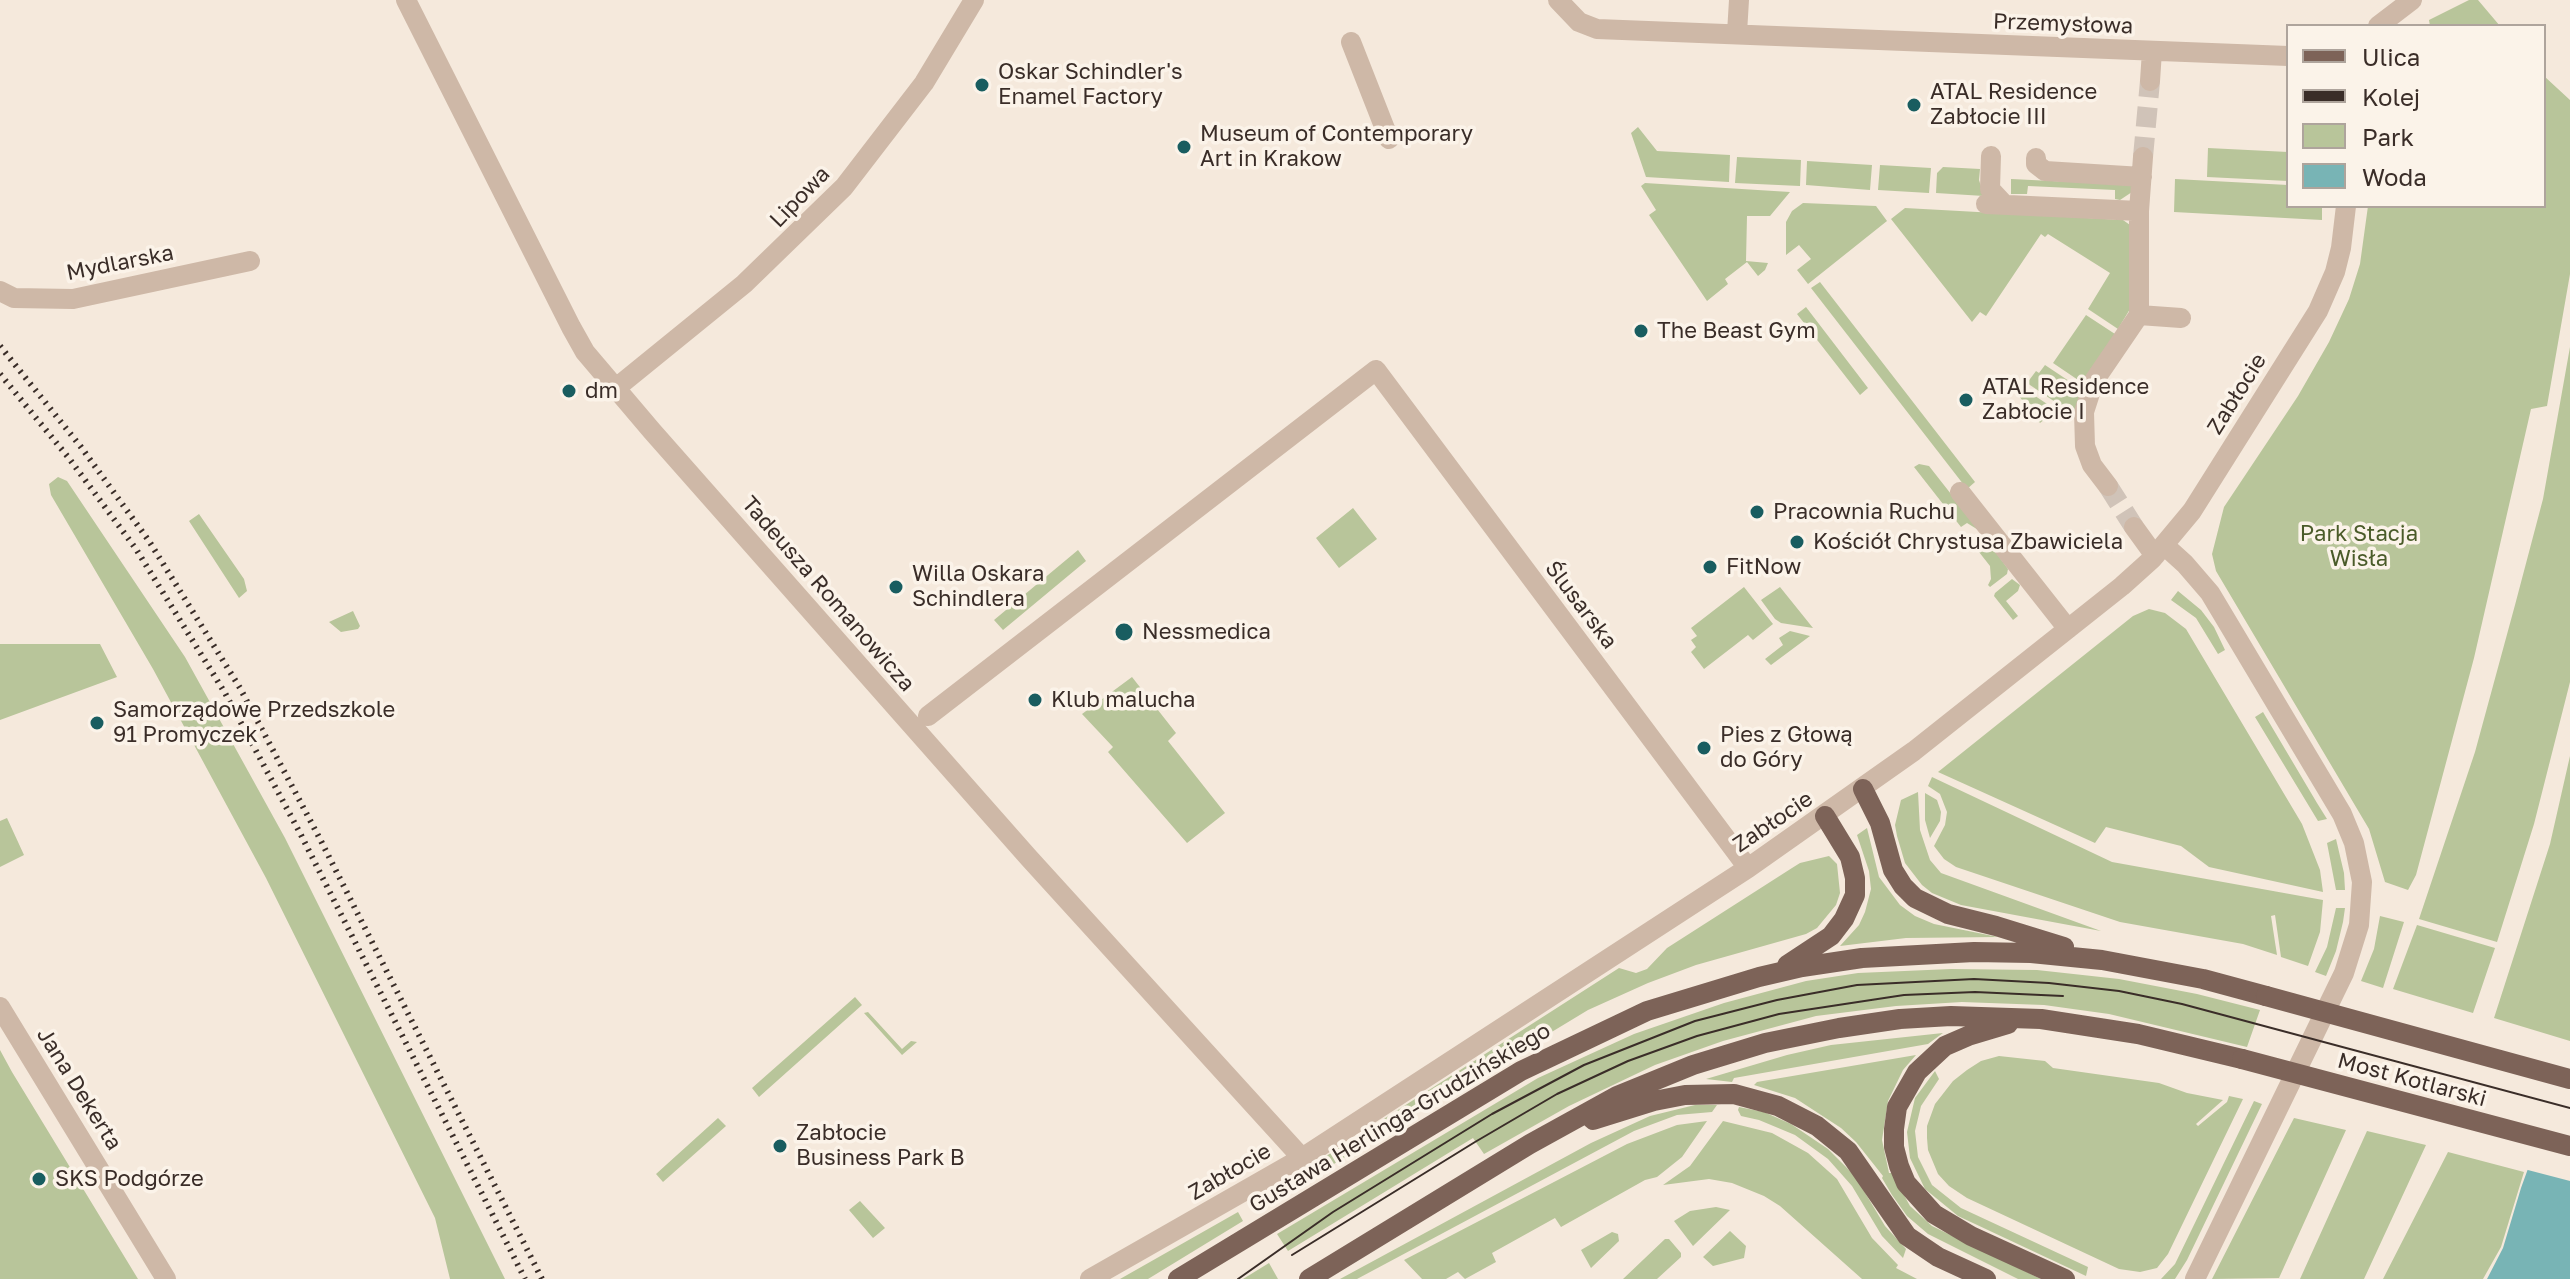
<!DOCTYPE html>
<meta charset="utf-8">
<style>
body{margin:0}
#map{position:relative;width:2570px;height:1279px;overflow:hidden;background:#f5e9dc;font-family:"Golos Text",sans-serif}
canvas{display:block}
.legend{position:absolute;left:2286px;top:24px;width:260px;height:184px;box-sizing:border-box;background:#fbf3e9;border:2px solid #aea49c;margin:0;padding:10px 14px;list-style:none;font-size:24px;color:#3a2d28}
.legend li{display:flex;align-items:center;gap:16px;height:40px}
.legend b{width:40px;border:2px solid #aea49c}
</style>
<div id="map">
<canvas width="2570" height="1279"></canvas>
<ul class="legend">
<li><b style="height:10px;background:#7d6358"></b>Ulica</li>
<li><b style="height:10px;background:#3a2d28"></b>Kolej</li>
<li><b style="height:22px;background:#b8c59a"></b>Park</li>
<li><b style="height:22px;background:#78b4b5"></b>Woda</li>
</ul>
</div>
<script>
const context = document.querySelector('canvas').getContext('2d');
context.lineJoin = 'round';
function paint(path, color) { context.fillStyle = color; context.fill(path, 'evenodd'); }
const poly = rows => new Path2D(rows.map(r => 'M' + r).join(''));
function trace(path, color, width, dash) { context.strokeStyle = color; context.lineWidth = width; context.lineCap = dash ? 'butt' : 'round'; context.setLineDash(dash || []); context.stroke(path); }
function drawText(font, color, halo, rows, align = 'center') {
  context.font = font + ' "Golos Text",sans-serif'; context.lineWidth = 7; context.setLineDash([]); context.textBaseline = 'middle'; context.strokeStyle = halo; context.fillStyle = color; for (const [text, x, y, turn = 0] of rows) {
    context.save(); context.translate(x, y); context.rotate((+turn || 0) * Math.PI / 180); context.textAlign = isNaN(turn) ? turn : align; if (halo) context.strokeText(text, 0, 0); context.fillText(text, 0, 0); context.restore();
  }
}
paint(poly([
 [2469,0,2478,0,2500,26,2430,26,2429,20],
 [2544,76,2570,100,2570,274,2547,406,2531,409,2474,658,2416,875,2408,890,2385,882,2369,829,2216,571,2212,554,2224,507,2298,396,2329,342,2349,299,2360,264,2368,206,2544,206],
 [1638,127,1657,151,1730,155,1729,182,1646,177,1631,133],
 [2208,148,2288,152,2288,181,2207,177],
 [1737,157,1801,160,1800,186,1735,183],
 [1807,161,1872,165,1870,190,1806,185],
 [1880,165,1931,168,1929,193,1878,190],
 [1943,167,1980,169,1979,180,1984,196,1936,193,1937,173],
 [2011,179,2135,185,2132,192,2120,200,2115,199,2115,190,2028,186,2027,194,2011,194],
 [2175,179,2288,185,2288,206,2322,206,2322,220,2174,212],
 [1645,183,1790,192,1770,216,1747,216,1746,261,1768,263,1765,270,1758,276,1747,262,1725,279,1728,284,1707,301,1649,215,1656,210,1641,186],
 [1803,203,1876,206,1887,221,1808,284,1797,270,1811,259,1799,245,1786,255,1786,222,1792,211],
 [1905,208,2123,220,2130,225,2130,309,2118,329,2088,309,2110,273,2048,234,2045,237,2041,234,1986,316,1980,312,1972,322,1891,219],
 [1820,282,1975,482,1967,489,1811,288],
 [1806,307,1868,388,1860,395,1797,314],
 [2086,315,2115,334,2084,384,2053,363],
 [2570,347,2570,682,2534,824,2497,942,2419,919,2475,752,2515,605,2543,499],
 [2045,365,2081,389,2076,416,2027,383,2036,371,2039,373],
 [2007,377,2056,410,2040,423,2005,378],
 [1919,464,1929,466,1980,531,1967,523,1961,527,1914,467],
 [58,477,67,481,185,657,285,838,505,1279,450,1279,435,1218,266,878,153,669,51,495,49,484],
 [1353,508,1377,539,1339,568,1316,538],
 [199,514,244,579,247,591,239,598,189,521],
 [1985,547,1992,547,2008,569,2007,574,1990,587,1988,585,1991,579,1990,566,1979,552],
 [1078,550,1086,561,1003,630,994,620],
 [2012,579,2020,585,2018,591,2006,601,2018,616,2013,620,1994,596,1995,593],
 [1744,587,1773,624,1753,640,1748,635,1704,669,1691,652,1696,647,1691,640,1697,636,1691,628],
 [1780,587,1813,628,1781,623,1775,619,1761,600],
 [2178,591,2201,610,2214,627,2225,650,2218,654,2196,618,2171,600],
 [2149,609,2165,613,2186,629,2302,824,2320,870,2323,892,2209,867,2181,846,2106,827,2095,843,1938,772,2133,616],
 [353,611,360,626,358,629,341,632,329,622],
 [1790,631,1810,636,1771,665,1765,659,1783,645,1779,638],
 [0,644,100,644,117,677,0,720],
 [1132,677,1176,733,1168,741,1225,813,1187,843,1108,752,1113,747,1082,714],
 [2263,712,2317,803,2327,819,2318,821,2255,717],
 [2570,756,2570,1041,2494,1018,2550,844],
 [1932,777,2112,862,2323,900,2320,932,2308,966,2281,957,2275,915,2271,916,2277,955,2243,944,2120,922,1956,867,1944,859,1934,846,1945,825,1947,812,1940,794,1928,786],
 [1918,792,1920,830,1930,860,1941,873,2101,931,1961,905,1932,893,1922,885,1905,863,1897,836,1895,825,1901,800],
 [1925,793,1937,800,1941,812,1940,821,1930,838,1925,820],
 [7,818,24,855,0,867,0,821],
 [1867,828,1879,877,1900,905,1915,916,1934,924,1998,937,1906,938,1840,946,1859,925,1865,912,1871,889,1869,871,1857,835],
 [2336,839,2344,873,2345,890,2336,890,2327,843],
 [1829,856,1837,864,1840,893,1836,905,1817,928,1806,934,1696,965,1648,983,1588,1010,1271,1202,1267,1194,1619,968,1636,973,1647,969,1667,948,1792,868,1800,863],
 [2336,908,2345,908,2343,922,2336,951,2326,976,2315,972,2327,947],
 [2380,916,2404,922,2383,988,2361,981,2374,949],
 [2417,925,2495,948,2473,1013,2393,989],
 [1951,969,2037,970,2119,979,2197,994,2260,1010,2247,1047,2109,1014,2044,1005,1962,1002,1896,1006,1816,1016,1723,1041,1655,1065,1569,1106,1484,1154,1473,1138,1288,1251,1277,1234,1538,1078,1634,1034,1724,1003,1806,981,1858,973],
 [855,997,862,1005,759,1097,752,1088],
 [868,1012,902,1049,911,1041,917,1042,902,1055,864,1013],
 [1943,1033,1928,1044,1734,1078,1732,1082,1706,1079,1787,1055,1831,1045],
 [0,1050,12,1072,138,1279,0,1279],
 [1916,1055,1903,1070,1888,1101,1882,1140,1889,1173,1892,1173,1910,1206,1932,1226,2041,1279,2018,1279,1928,1234,1907,1216,1892,1195,1882,1178,1883,1176,1856,1142,1841,1128,1795,1098,1754,1085,1757,1082],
 [1999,1056,2045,1061,2053,1068,2159,1083,2187,1093,2223,1100,2196,1124,2198,1126,2227,1102,2229,1096,2243,1099,2168,1254,2157,1268,2140,1272,2119,1269,1967,1198,1949,1186,1938,1174,1928,1150,1927,1138,1927,1126,1935,1104,1953,1081,1967,1070,1981,1061],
 [1935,1071,1939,1079,1921,1106,1915,1131,1918,1157,1932,1185,1961,1208,2088,1267,2086,1276,1958,1216,1925,1189,1910,1158,1907,1132,1915,1098],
 [2254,1101,2262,1104,2187,1260,2175,1279,2161,1279,2175,1264],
 [1695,1105,1717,1105,1712,1112,1677,1115,1634,1131,1357,1279,1340,1279,1591,1143,1650,1116],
 [1739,1107,1764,1112,1791,1124,1828,1149,1855,1176,1885,1226,1906,1249,1903,1258,1882,1236,1852,1186,1828,1159,1795,1135,1759,1120,1741,1116,1738,1110],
 [718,1118,726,1126,663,1182,656,1174],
 [2294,1118,2346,1130,2279,1278,2212,1279],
 [1707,1121,1682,1157,1657,1177,1645,1180,1561,1227,1555,1218,1492,1253,1496,1262,1465,1279,1458,1272,1446,1279,1422,1279,1404,1260,1627,1144,1677,1125],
 [1723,1121,1772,1133,1808,1153,1837,1179,1872,1238,1898,1265,1896,1268,1917,1279,1862,1279,1780,1206,1764,1196,1732,1183,1709,1179,1663,1185,1690,1166],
 [2367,1131,2426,1145,2364,1279,2300,1279],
 [2448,1152,2524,1172,2501,1247,2483,1279,2383,1279],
 [860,1201,885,1228,873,1238,849,1210],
 [1716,1207,1730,1210,1693,1246,1674,1221,1690,1211],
 [1238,1212,1243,1221,1148,1279,1120,1279],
 [1730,1231,1746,1246,1744,1258,1713,1266,1703,1257],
 [1612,1232,1618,1234,1619,1241,1591,1268,1581,1250],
 [1665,1239,1669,1239,1681,1253,1681,1257,1657,1279,1623,1279],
 [1269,1263,1278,1279,1243,1279]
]), '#b8c59a');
paint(poly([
 [2570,1053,2570,1279,2487,1279,2503,1248,2521,1188]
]), '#78b4b5');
paint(poly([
 [2570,1049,2570,1181,2524,1169,2566,1051]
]), '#f5e9dc');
trace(poly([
 [2143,157,2150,81],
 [2108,486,2134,527]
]), '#d0c3b8', 20, [20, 10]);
trace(poly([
 [406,0,571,327,585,352,652,431,1029,858,1302,1158],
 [1558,0,1579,22,1597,29,2288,56],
 [2378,26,2412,0],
 [1737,33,1739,0],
 [1351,42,1389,139],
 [2150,81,2152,51],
 [1991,156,1990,189,2004,204],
 [2036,158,2036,164,2045,171,2142,177],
 [1986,204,2139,211,2143,157],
 [2139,211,2139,315,2181,318],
 [0,291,14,298,73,299,250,261],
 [616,388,744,284,844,187,924,83,974,0],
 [2108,486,2092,465,2085,446,2084,412,2094,381,2139,315],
 [1960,492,2068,629],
 [2134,527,2155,556],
 [2164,545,2185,564,2210,593,2342,814,2354,843,2362,882,2359,925,2344,973,2195,1279],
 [928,716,1376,370,1748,868],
 [0,1007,166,1279],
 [1090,1279,1302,1158,1748,868,1914,751,2122,586,2152,559,2192,511,2318,311,2335,272,2341,248,2346,206]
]), '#ceb8a7', 20);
trace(poly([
 [1863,789,1880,823,1893,870,1903,886,1915,898,1948,914,1996,926,2064,947],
 [1787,965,1831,936,1844,919,1855,895,1855,878,1850,857,1825,816],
 [2008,1024,1968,1036,1945,1046,1917,1072,1897,1107,1894,1129,1894,1147,1899,1166,1906,1183,1934,1214,1971,1236,2065,1279],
 [1593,1120,1654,1101,1685,1095,1734,1094,1778,1106,1817,1126,1848,1151,1907,1236,1938,1257,1986,1279],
 [1178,1279,1521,1071,1647,1011,1759,977,1802,967,1862,958,1974,952,2031,953,2102,960,2203,979,2266,996],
 [1309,1279,1530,1144,1617,1096,1693,1065,1765,1043,1839,1028,1900,1019,1951,1016,2041,1019,2138,1034,2242,1059]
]), '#7d6358', 20);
trace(poly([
 [1292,1255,1475,1142,1557,1094,1628,1061,1697,1036,1779,1014,1904,995,1975,992,2063,996],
 [1238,1279,1333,1212,1492,1114,1584,1065,1695,1021,1777,1000,1857,985,1974,979,2049,983,2119,991,2182,1004,2570,1108]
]), '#3a2d28', 2);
trace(poly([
 [0,346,81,447,149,541,240,688,320,839,542,1279],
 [0,374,68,457,136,549,225,693,300,833,525,1279]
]), '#3a2d28', 6, [2, 6]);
trace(poly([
 [2266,996,2570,1079],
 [2242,1059,2570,1146]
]), '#7d6358', 20);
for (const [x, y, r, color] of [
 [982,85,8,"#195d60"],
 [1914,105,8,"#195d60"],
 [1184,147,8,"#195d60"],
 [1641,331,8,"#195d60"],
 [569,391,8,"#195d60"],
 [1966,400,8,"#195d60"],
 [1757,512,8,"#195d60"],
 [1797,542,8,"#195d60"],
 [1710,567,8,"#195d60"],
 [896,587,8,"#195d60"],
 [1124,632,10,"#195d60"],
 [1035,700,8,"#195d60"],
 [97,723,8,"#195d60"],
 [1704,748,8,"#195d60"],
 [780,1146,8,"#195d60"],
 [39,1179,8,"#195d60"]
]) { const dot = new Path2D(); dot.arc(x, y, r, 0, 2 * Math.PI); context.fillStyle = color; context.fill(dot); trace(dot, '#fbf3e9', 3); }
drawText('22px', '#3a2d28', '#fbf3e9', [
 ["Przemysłowa",2063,24,2],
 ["Lipowa",800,197,-46],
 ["Mydlarska",120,263,-11],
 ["Zabłocie",2237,394,-58],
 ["Tadeusza Romanowicza",828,594,49],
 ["Ślusarska",1581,605,53],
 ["Zabłocie",1773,822,-34],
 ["Most Kotlarski",2412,1080,15],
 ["Jana Dekerta",79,1089,58],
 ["Gustawa Herlinga-Grudzińskiego",1400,1118,-31],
 ["Zabłocie",1230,1172,-30]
]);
drawText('22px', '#3a2d28', '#fbf3e9', [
 ["Oskar Schindler's",998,72],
 ["Enamel Factory",998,97],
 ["ATAL Residence",1930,92],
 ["Zabłocie III",1930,117],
 ["Museum of Contemporary",1200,134],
 ["Art in Krakow",1200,159],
 ["The Beast Gym",1657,331],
 ["ATAL Residence",1982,387],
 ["Zabłocie I",1982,412],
 ["dm",585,391],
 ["Pracownia Ruchu",1773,512],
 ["Kościół Chrystusa Zbawiciela",1813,542],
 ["FitNow",1726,567],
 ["Willa Oskara",912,574],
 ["Schindlera",912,599],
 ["Nessmedica",1142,632],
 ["Klub malucha",1051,700],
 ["Samorządowe Przedszkole",113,710],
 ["91 Promyczek",113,735],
 ["Pies z Głową",1720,735],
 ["do Góry",1720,760],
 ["Zabłocie",796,1133],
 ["Business Park B",796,1158],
 ["SKS Podgórze",55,1179]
], 'left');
drawText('22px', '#4a5b29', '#fbf3e9', [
 ["Park Stacja",2359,534],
 ["Wisła",2359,559]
]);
</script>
